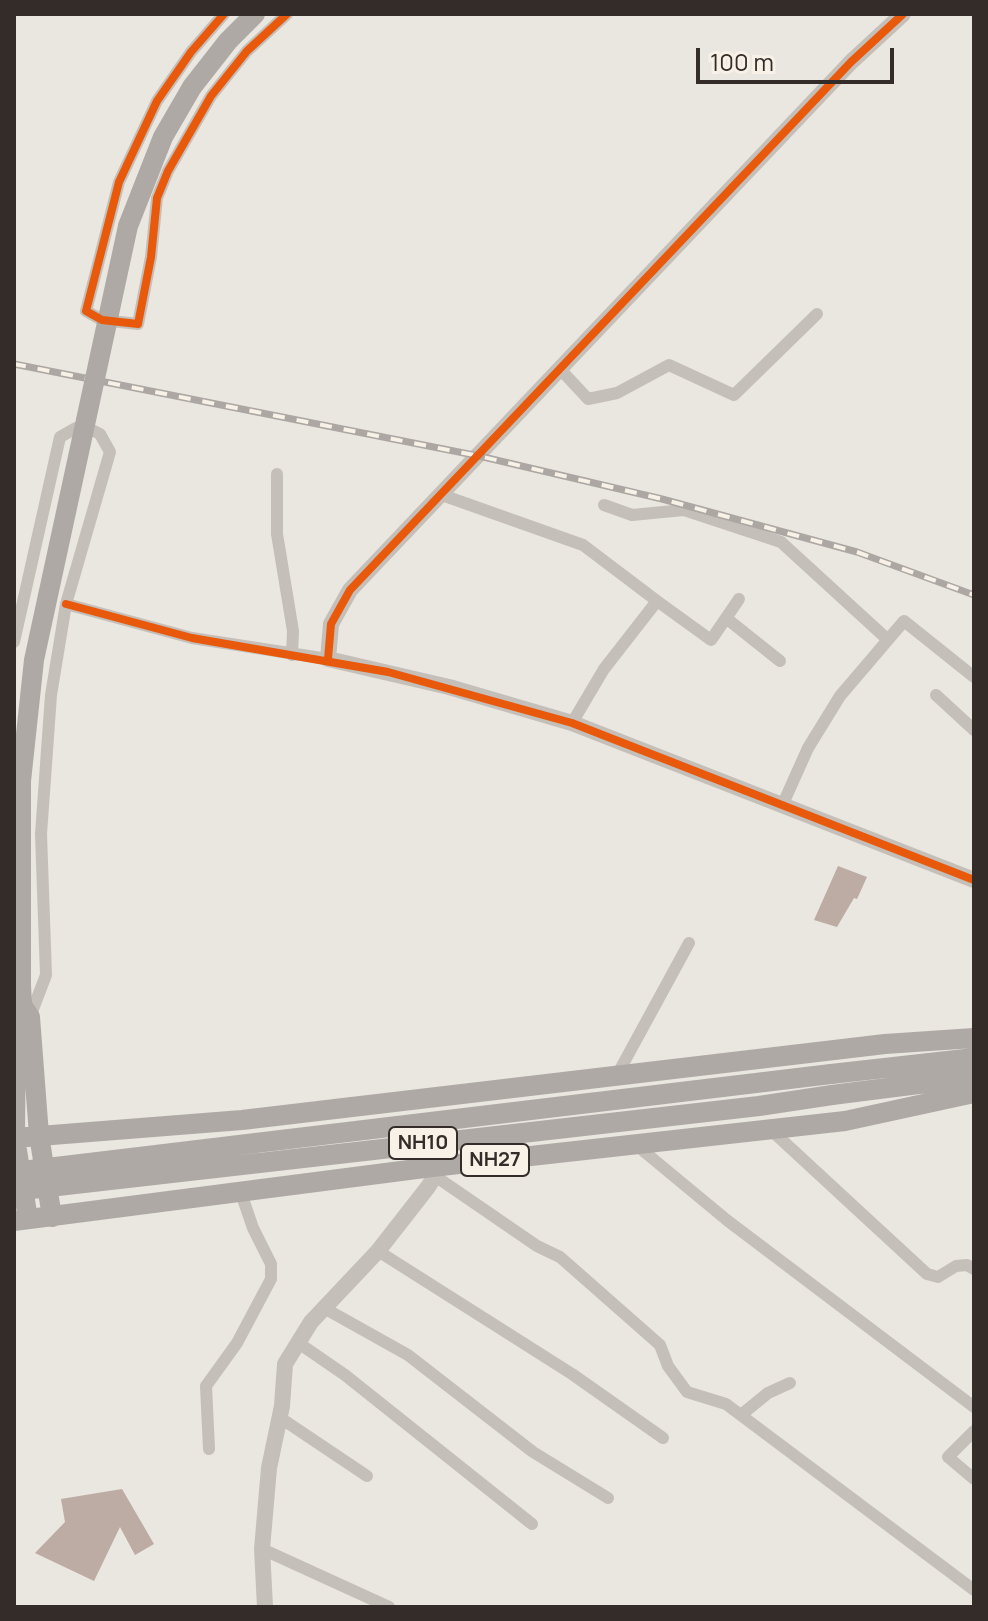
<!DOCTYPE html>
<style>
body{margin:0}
#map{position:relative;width:988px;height:1621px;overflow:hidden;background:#eae6e0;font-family:Manrope,sans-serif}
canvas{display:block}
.frame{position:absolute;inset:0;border:16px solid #342c28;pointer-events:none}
.scale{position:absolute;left:696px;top:48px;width:198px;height:36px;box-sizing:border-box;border:4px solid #342c28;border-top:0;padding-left:10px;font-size:24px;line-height:28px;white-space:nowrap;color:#342c28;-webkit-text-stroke:6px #f7f1e7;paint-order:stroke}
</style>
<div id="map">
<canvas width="988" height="1621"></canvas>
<div class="frame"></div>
<div class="scale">100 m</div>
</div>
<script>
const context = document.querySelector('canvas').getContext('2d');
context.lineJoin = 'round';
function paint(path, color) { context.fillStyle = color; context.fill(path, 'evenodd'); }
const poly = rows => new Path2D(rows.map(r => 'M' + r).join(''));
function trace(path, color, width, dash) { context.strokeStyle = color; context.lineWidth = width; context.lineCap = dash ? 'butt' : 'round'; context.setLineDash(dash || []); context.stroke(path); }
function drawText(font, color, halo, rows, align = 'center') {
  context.font = font + ' Manrope,sans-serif'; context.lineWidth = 6; context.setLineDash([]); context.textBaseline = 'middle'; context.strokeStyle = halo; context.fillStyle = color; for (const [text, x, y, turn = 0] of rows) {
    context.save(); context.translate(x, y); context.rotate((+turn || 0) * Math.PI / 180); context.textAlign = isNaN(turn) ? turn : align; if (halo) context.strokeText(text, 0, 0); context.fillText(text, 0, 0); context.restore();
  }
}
paint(poly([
 [838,866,867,877,857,899,854,898,837,927,814,920],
 [122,1489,154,1544,135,1555,120,1527,94,1581,35,1553,65,1522,61,1499]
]), '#bcaca3');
trace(poly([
 [224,14,191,52,157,101,119,182,86,311,102,320,138,324,151,257,157,198,168,171,211,96,247,51,287,14],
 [561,370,588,399,617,393,669,365,734,395,817,314],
 [277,474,277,534,293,631,292,655],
 [442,495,583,545,657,601],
 [604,505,632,515,684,510,781,542,887,639],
 [66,604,192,638,328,659],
 [726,618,780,661],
 [14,642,60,437,76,428,88,428,100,434,110,452,66,604,51,695,41,834,46,975,30,1017],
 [936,695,974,730],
 [572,723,604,669,657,601,711,640,739,599],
 [782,806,808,748,840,696,904,621,974,677],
 [616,1077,689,943],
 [771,1130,927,1274,938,1277,956,1266,967,1265,974,1269],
 [635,1144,728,1221,974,1407],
 [435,1176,537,1246,560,1257,660,1345,668,1366,687,1392,726,1404,974,1590],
 [378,1251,572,1374,663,1438],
 [324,1308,408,1355,533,1452,608,1498],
 [297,1342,345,1375,532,1524],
 [741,1415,768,1393,790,1383],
 [279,1417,367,1476],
 [974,1431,948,1457,974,1479],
 [209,1449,206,1386,237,1343,271,1279,271,1264,253,1228,241,1193],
 [262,1549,389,1607]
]), '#c4bfb9', 12);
trace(poly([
 [903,14,851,62,350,590,331,624,328,659,449,687,572,723,974,880],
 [265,1607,262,1549,269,1468,282,1406,285,1364,311,1322,378,1251,428,1187,435,1176,432,1167]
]), '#c4bfb9', 16);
trace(poly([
 [21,985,22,1005,30,1017,39,1135,52,1217],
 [22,1005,16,1017,15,1138,28,1219],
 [831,1074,974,1058],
 [832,1095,974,1077],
 [14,1138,242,1120,885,1044,974,1038],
 [14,1221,432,1167,845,1121,974,1093]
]), '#aea9a4', 20);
const rail = poly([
 [14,364,479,456,662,499,857,552,974,595]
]);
trace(rail, '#aca7a3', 7);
trace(rail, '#f7f1e7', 4, [12]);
trace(poly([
 [21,985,21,781,34,660,128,226,163,137,192,87,228,41,255,14],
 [14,1172,831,1074],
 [14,1191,759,1106,832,1095]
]), '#aea9a4', 20);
trace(poly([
 [224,14,191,52,157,101,119,182,86,311,102,320,138,324,151,257,157,198,168,171,211,96,247,51,287,14],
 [66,604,192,638,388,672,572,723,974,880],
 [328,659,331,624,350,590,851,62,903,14]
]), '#e8590c', 8);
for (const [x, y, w] of [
 [423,1143,68],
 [495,1160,68]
]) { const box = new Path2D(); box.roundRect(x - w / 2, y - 16, w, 32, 6); context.fillStyle = '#f7f1e7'; context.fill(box); trace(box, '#342c28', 2); }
drawText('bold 20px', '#342c28', null, [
 ["NH10",423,1143],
 ["NH27",495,1160]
]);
</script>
